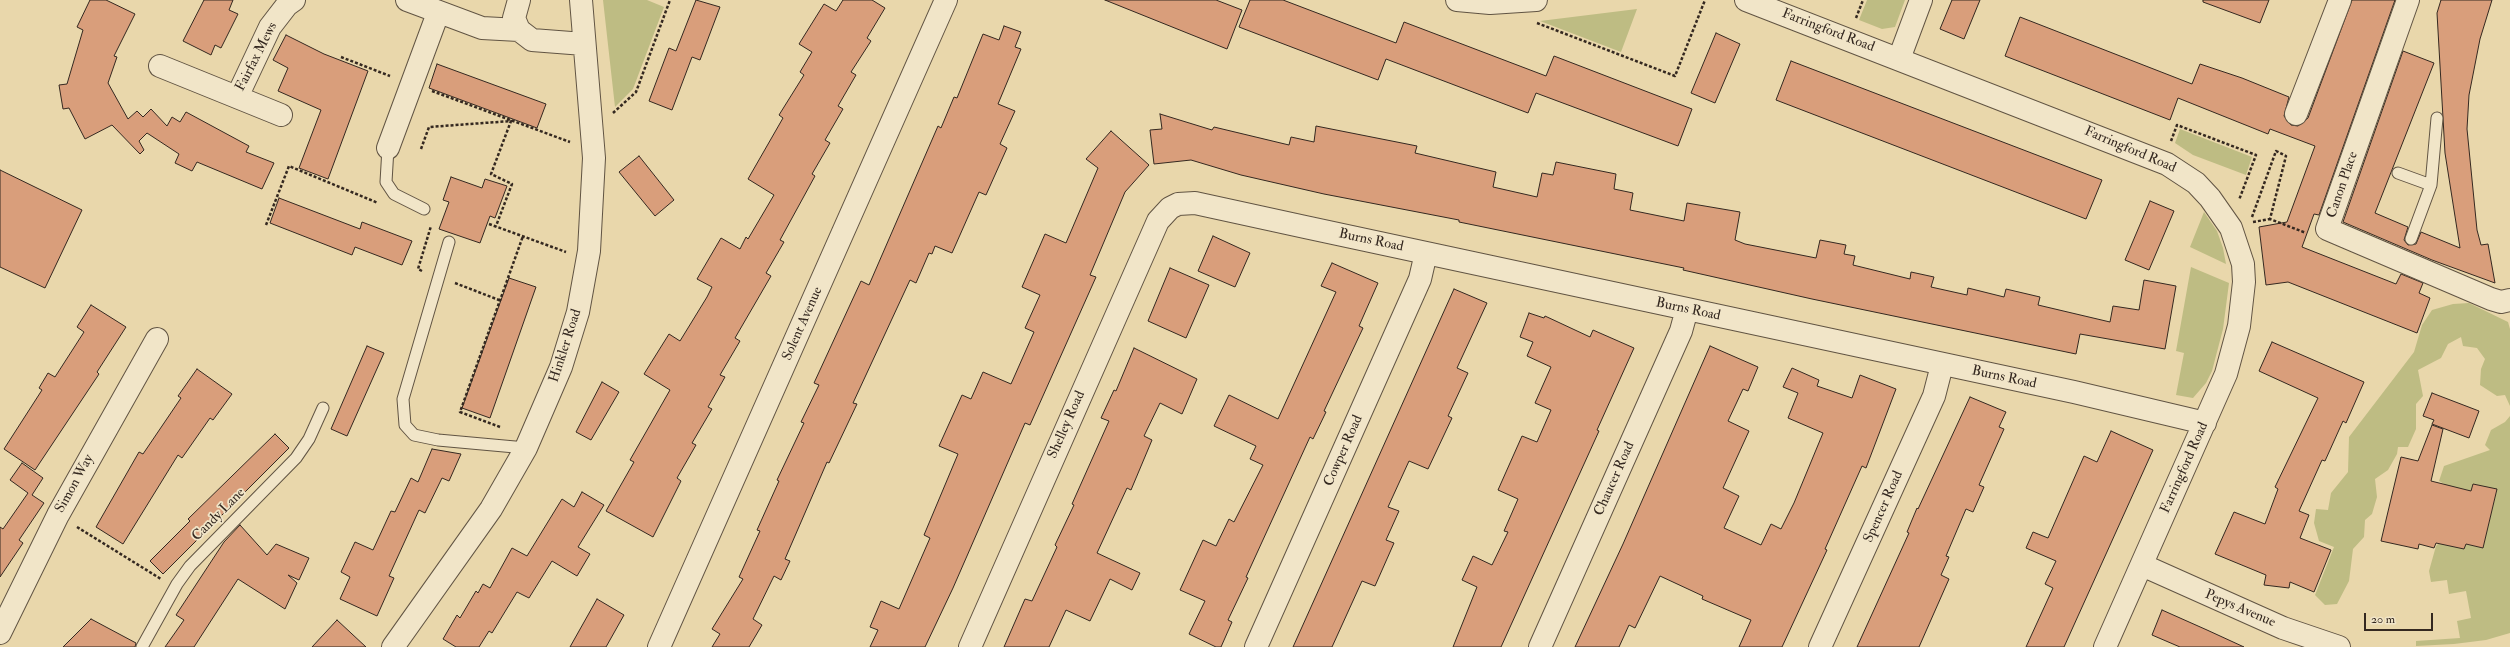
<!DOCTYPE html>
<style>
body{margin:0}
#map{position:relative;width:2510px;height:647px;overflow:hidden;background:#e9d7ab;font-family:"IM FELL Double Pica",serif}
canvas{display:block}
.scale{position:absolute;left:2364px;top:613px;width:69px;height:18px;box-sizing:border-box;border:2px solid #342820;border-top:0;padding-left:5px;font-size:12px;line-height:14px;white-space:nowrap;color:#342820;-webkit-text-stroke:3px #f1e5c8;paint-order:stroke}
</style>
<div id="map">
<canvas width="2510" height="647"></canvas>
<div class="scale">20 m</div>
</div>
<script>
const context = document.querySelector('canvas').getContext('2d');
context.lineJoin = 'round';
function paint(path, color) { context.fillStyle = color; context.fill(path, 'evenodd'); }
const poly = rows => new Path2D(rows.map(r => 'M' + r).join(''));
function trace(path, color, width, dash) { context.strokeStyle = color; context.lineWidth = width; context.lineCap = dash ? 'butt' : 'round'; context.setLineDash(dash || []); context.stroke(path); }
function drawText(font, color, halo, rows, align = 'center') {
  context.font = font + ' "IM FELL Double Pica",serif'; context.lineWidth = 3.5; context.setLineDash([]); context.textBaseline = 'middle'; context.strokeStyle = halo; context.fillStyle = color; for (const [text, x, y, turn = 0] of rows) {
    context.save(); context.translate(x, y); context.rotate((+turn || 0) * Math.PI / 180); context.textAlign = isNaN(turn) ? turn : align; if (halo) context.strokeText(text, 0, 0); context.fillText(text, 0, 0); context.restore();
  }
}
paint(poly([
 [603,0,647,0,664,7,633,89,615,107],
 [1867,0,1905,0,1895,27,1882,29,1859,20],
 [1637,9,1621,52,1540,21],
 [2180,129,2252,157,2246,175,2193,155,2175,143],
 [2204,212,2217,231,2223,248,2226,264,2190,247],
 [2191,267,2229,283,2223,329,2212,371,2206,383,2193,398,2176,395,2184,353,2176,351],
 [2469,303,2508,322,2510,329,2510,406,2505,395,2497,396,2480,385,2481,369,2485,359,2477,348,2463,346,2461,337,2448,344,2441,358,2418,370,2423,396,2416,404,2416,429,2408,447,2398,447,2397,454,2388,470,2375,479,2377,497,2372,514,2365,520,2364,537,2353,549,2349,581,2337,604,2325,605,2315,595,2334,547,2319,541,2314,523,2316,509,2328,510,2331,493,2348,472,2349,437,2414,352,2422,325,2432,310,2453,304],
 [2510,416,2510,633,2486,640,2454,644,2416,646,2416,641,2460,638,2457,621,2471,618,2466,591,2449,594,2447,580,2431,582,2429,571,2436,546,2439,543,2464,549,2466,544,2483,548,2497,490,2473,484,2471,491,2446,485,2439,481,2444,466,2490,450,2485,445,2491,430,2505,422]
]), '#bebc83');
const building = poly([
 [90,0,106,0,135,14,114,56,117,57,108,83,128,119,137,111,143,117,151,109,167,126,172,117,180,122,186,112,249,146,246,152,274,163,262,189,197,162,192,171,175,163,179,154,147,133,139,141,144,150,140,154,112,125,85,139,69,108,63,109,59,85,67,84,83,30,77,27,90,0],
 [204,0,233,0,229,10,238,14,221,48,215,45,211,55,183,41,204,0],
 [696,0,720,7,700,60,692,57,672,110,649,101,669,48,676,51,696,0],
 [843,0,872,0,885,8,867,38,871,41,851,72,856,75,838,106,843,109,825,140,830,143,812,174,815,176,780,240,784,242,766,273,771,276,735,338,740,341,720,375,725,377,708,407,712,409,692,443,696,445,677,478,681,481,653,537,606,511,634,462,630,460,670,390,644,374,669,334,680,341,707,297,712,287,697,279,721,238,740,249,746,237,748,239,774,195,748,179,783,118,779,115,804,75,800,72,812,52,799,44,824,4,836,11,843,0],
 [1105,0,1216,0,1242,10,1227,49,1105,0],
 [1250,0,1283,0,1396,43,1404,22,1546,76,1554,56,1692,109,1678,146,1536,93,1528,113,1386,59,1378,80,1239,27,1250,0],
 [1952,0,1980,0,1964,39,1940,29,1952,0],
 [2203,0,2269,0,2260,23,2203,2,2203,0],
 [2352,0,2395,0,2319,215,2314,214,2302,247,2396,284,2401,274,2423,283,2419,293,2430,298,2417,333,2288,282,2266,285,2259,227,2287,222,2315,146,2270,129,2268,134,2178,98,2170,120,2005,56,2020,17,2192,84,2200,64,2242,78,2289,97,2284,116,2291,125,2298,126,2308,118,2352,0],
 [2441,0,2492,0,2480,39,2469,95,2467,129,2477,230,2481,245,2488,244,2495,283,2432,260,2343,222,2403,51,2434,63,2375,213,2408,227,2404,240,2408,245,2416,244,2421,232,2460,248,2445,153,2437,13,2441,0],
 [1004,26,1021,32,1015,47,1021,49,998,104,1015,111,1000,144,1007,148,986,195,979,192,952,253,935,246,932,254,929,253,916,283,910,280,853,403,857,404,829,463,827,462,785,559,790,561,781,580,774,576,753,619,762,625,749,647,712,647,720,634,712,629,743,579,739,577,760,531,757,530,779,481,777,480,804,423,801,422,819,385,814,383,861,281,869,285,938,126,941,128,954,97,957,98,983,34,999,40,1004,26],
 [1716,33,1740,44,1715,103,1691,93,1716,33],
 [286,35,324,54,368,71,328,179,299,168,321,110,278,91,288,68,273,60,286,35],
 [1791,61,2102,180,2086,219,1776,100,1791,61],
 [437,64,546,104,537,128,429,88,437,64],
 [1160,114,1212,130,1214,127,1289,145,1291,137,1314,142,1316,126,1417,146,1415,153,1496,172,1493,187,1537,197,1542,173,1553,175,1556,162,1616,174,1614,189,1633,193,1630,210,1684,221,1687,203,1740,212,1735,240,1745,244,1816,258,1820,240,1846,245,1844,254,1855,256,1853,265,1910,279,1911,272,1934,277,1931,287,1967,295,1968,288,2004,297,2006,289,2040,297,2038,305,2110,322,2113,306,2139,310,2144,280,2176,286,2165,349,2080,334,2076,354,1812,299,1683,270,1684,268,1459,222,1459,220,1324,194,1241,175,1191,160,1154,164,1150,130,1162,129,1160,114],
 [1111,131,1149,165,1125,192,1090,275,1096,277,1030,425,1025,423,953,588,925,647,870,647,878,630,870,627,881,601,899,609,930,538,924,535,958,454,939,446,962,395,971,399,983,372,1011,384,1034,332,1025,328,1040,295,1022,287,1045,234,1066,243,1098,168,1086,159,1111,131],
 [639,156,674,200,655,216,619,172,639,156],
 [0,170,82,210,45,288,0,267,0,170],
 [451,177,482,188,485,179,507,186,495,218,490,216,480,243,439,229,449,202,443,200,451,177],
 [279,198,360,229,362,222,412,241,402,265,355,247,352,255,270,223,279,198],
 [2150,201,2174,211,2149,270,2125,260,2150,201],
 [1213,236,1250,253,1235,287,1198,271,1213,236],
 [1332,263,1378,283,1359,326,1363,328,1324,411,1326,412,1313,439,1310,437,1246,577,1248,578,1228,620,1232,622,1221,647,1216,647,1189,634,1205,601,1180,590,1203,540,1216,546,1229,519,1234,522,1263,465,1250,459,1256,446,1214,426,1229,395,1278,419,1336,292,1321,286,1332,263],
 [1170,268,1209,285,1186,338,1148,321,1170,268],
 [509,278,536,287,490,418,462,408,509,278],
 [1454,289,1487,303,1457,368,1468,373,1448,416,1452,418,1428,469,1409,461,1388,507,1399,511,1386,540,1394,543,1375,586,1362,581,1332,647,1293,647,1454,289],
 [91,305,126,327,97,372,99,374,35,470,4,449,42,390,39,388,48,373,55,377,84,332,77,327,91,305],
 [1529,313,1544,318,1545,316,1590,337,1593,330,1634,348,1597,430,1599,431,1501,647,1453,647,1477,587,1462,580,1473,556,1492,565,1508,532,1504,531,1518,499,1498,490,1522,436,1537,442,1551,410,1535,403,1551,367,1527,356,1533,342,1520,337,1529,313],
 [2272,342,2364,382,2346,423,2343,421,2325,461,2322,460,2299,511,2309,515,2300,538,2331,550,2314,592,2290,582,2289,588,2264,585,2266,575,2215,554,2234,512,2265,524,2278,489,2275,487,2318,398,2259,371,2272,342],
 [367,346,384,353,347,436,331,429,367,346],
 [1710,346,1758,367,1748,391,1743,389,1728,421,1749,431,1723,488,1739,496,1724,528,1761,545,1771,524,1781,529,1794,503,1823,433,1788,418,1798,393,1783,387,1792,368,1819,380,1817,386,1852,398,1860,375,1896,389,1866,468,1862,466,1825,549,1827,550,1782,647,1739,647,1751,620,1702,599,1703,596,1660,576,1635,628,1629,625,1619,647,1575,647,1623,544,1710,346],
 [1134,348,1197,379,1182,414,1160,403,1144,436,1152,440,1131,490,1127,488,1097,553,1140,573,1132,590,1110,579,1090,621,1066,610,1049,647,1004,647,1025,599,1032,601,1057,547,1055,545,1074,505,1072,504,1109,421,1101,418,1114,390,1116,391,1134,348],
 [197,369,232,394,213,420,210,418,182,458,178,455,123,544,96,527,139,452,143,454,181,398,178,396,197,369],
 [602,382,619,392,591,440,576,432,602,382],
 [2432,393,2479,411,2469,438,2432,424,2434,420,2423,416,2432,393],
 [1970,397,2006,412,1999,427,2004,429,1979,485,1984,487,1973,512,1966,509,1946,556,1949,557,1941,575,1949,579,1919,647,1857,647,1909,533,1907,532,1917,508,1918,509,1970,397],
 [2432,425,2443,429,2431,481,2471,491,2473,484,2497,489,2483,548,2466,544,2464,549,2436,543,2434,548,2419,544,2418,549,2381,541,2401,457,2418,461,2432,425],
 [2111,431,2153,450,2064,647,2026,647,2053,588,2045,584,2056,561,2026,548,2033,532,2048,538,2084,456,2097,462,2111,431],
 [275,434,289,448,163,574,150,561,190,521,188,519,275,434],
 [432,449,461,454,449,481,442,478,425,513,419,510,389,576,394,578,377,616,340,599,350,577,341,572,355,542,373,550,391,511,395,512,411,478,418,482,432,449],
 [22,463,43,478,32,495,44,503,19,540,23,543,0,577,0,527,3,529,28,493,10,480,22,463],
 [582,492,604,505,578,547,590,554,577,576,552,561,529,598,517,592,492,633,489,631,479,647,456,647,443,639,457,615,460,618,476,591,478,593,483,584,490,588,512,548,527,556,562,499,574,507,582,492],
 [240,525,267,555,276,544,309,558,299,580,288,575,297,583,285,609,238,579,194,647,165,647,184,620,176,615,224,542,240,525],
 [597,599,624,615,606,647,570,647,597,599],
 [2162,610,2207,630,2244,647,2180,647,2152,635,2162,610],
 [91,619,136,643,135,647,63,647,91,619],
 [337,620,366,647,312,647,337,620]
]);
paint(building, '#d99e7b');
trace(building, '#342820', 1);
const lane = poly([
 [388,148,386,182,394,194,424,209],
 [2398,173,2431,185],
 [2411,239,2431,185,2437,118],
 [449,242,403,399,405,425,414,435,438,440,526,448],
 [142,647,177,584,190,566,296,458,309,439,323,408]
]);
const street = poly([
 [407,0,482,28,519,30],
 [519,0,514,18,519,30,532,40,584,44],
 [1457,0,1490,3,1536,0],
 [1746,0,2167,164,2196,183,2210,198,2231,228,2243,264,2244,282,2239,326,2226,374,2105,647],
 [2408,0,2327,229,2491,299,2501,302,2510,300],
 [1899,59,1921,0],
 [160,66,281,115],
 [237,97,270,27,287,5,294,0],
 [2296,114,2340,0],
 [388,148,438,13],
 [2142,565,2283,628,2339,647],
 [0,633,58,515,157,339],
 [393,647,491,509,526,448,561,367,578,312,589,251,594,158,581,0],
 [659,647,946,0],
 [970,647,1158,221,1170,208,1178,204,1195,203,1305,227,2074,392,2205,423],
 [1256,647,1420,279,1426,253],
 [1540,647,1681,331,1687,309],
 [1820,647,1934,396,1942,365]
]);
trace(lane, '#615443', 13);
trace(street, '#615443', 24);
trace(poly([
 [1856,18,1863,0],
 [1537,23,1675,76,1705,0],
 [341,57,390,76],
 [432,91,570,142],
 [613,113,636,92,670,0],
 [2171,141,2177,125,2256,155,2239,200],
 [421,149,429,127,511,121,491,174,512,184,496,226],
 [2252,217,2276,151,2286,156,2270,219,2306,233],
 [2253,222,2270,219],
 [489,224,566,252],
 [266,225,289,166,378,203],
 [422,271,418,269,431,226],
 [455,283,499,300],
 [500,427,460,412,523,236],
 [77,527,161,579]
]), '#342820', 2.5, [3, 2]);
trace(lane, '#f1e5c8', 11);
trace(street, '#f1e5c8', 22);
drawText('14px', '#342820', '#f1e5c8', [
 ["Farringford Road",1828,31,21],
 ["Fairfax Mews",257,57,-63],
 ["Farringford Road",2130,150,23],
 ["Canon Place",2343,185,-71],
 ["Burns Road",1371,241,12],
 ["Burns Road",1688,310,12],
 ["Solent Avenue",803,324,-66],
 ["Hinkler Road",566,346,-72],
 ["Burns Road",2004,378,12],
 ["Shelley Road",1067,425,-66],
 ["Cowper Road",1344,451,-66],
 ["Farringford Road",2185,468,-66],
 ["Chaucer Road",1615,479,-66],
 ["Simon Way",75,484,-61],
 ["Spencer Road",1884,507,-66],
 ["Candy Lane",219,515,-45],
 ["Pepys Avenue",2240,609,23]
]);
</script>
